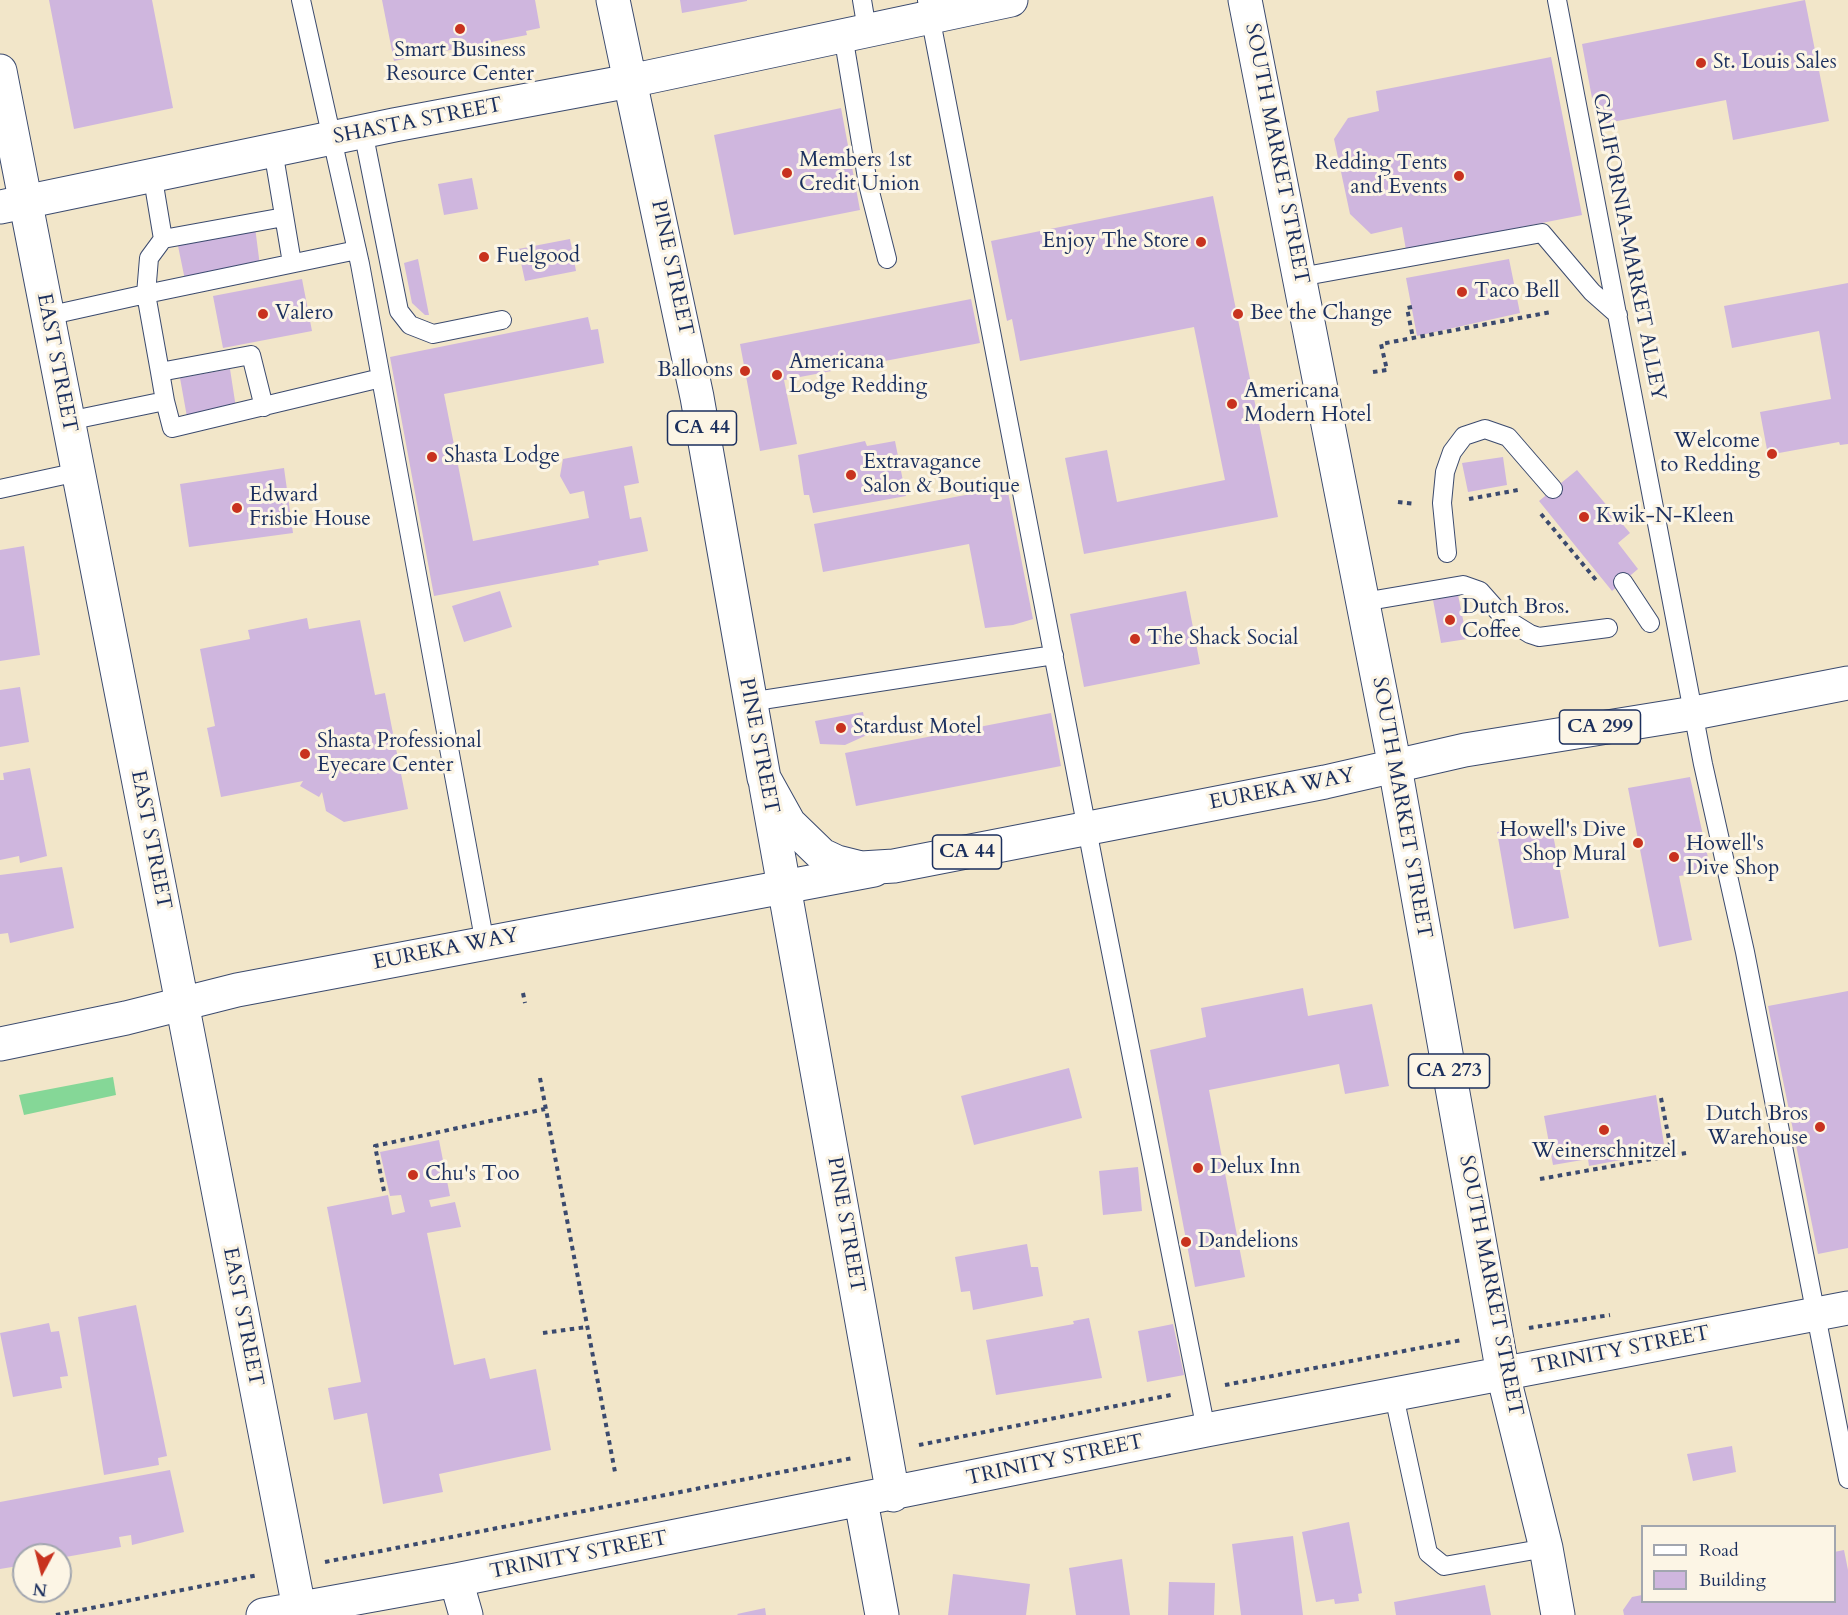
<!DOCTYPE html>
<style>
body{margin:0}
#map{position:relative;width:1848px;height:1615px;overflow:hidden;background:#f2e6c9;font-family:Cardo,serif}
canvas{display:block}
.legend{position:absolute;left:1641px;top:1525px;width:195px;height:78px;box-sizing:border-box;background:#fcf5e5;border:2px solid #a2a6af;margin:0;padding:8px 10px;list-style:none;font-size:18px;color:#1b2f5e}
.legend li{display:flex;align-items:center;gap:12px;height:30px}
.legend b{width:30px;border:2px solid #a2a6af}
.north{position:absolute;left:12px;top:1543px;width:60px;height:60px;box-sizing:border-box;background:#fcf5e5;border:2px solid #a2a6af;border-radius:50%;rotate:187deg;font-size:16px;font-weight:700;line-height:24px;text-align:center;color:#1b2f5e}
.north::after{content:'';display:block;margin:auto;width:21px;height:27px;background:#c8321e;clip-path:polygon(50% 0,100% 100%,50% 72%,0 100%)}
</style>
<div id="map">
<canvas width="1848" height="1615"></canvas>
<ul class="legend">
<li><b style="height:8px;background:#fff"></b>Road</li>
<li><b style="height:16px;background:#cfb6de"></b>Building</li>
</ul>
<div class="north">N</div>
</div>
<script>
const context = document.querySelector('canvas').getContext('2d');
context.lineJoin = 'round';
function paint(path, color) { context.fillStyle = color; context.fill(path, 'evenodd'); }
const poly = rows => new Path2D(rows.map(r => 'M' + r).join(''));
function trace(path, color, width, dash) { context.strokeStyle = color; context.lineWidth = width; context.lineCap = dash ? 'butt' : 'round'; context.setLineDash(dash || []); context.stroke(path); }
function drawText(font, color, halo, rows, align = 'center') {
  context.font = font + ' Cardo,serif'; context.lineWidth = 6; context.setLineDash([]); context.textBaseline = 'middle'; context.strokeStyle = halo; context.fillStyle = color; for (const [text, x, y, turn = 0] of rows) {
    context.save(); context.translate(x, y); context.rotate((+turn || 0) * Math.PI / 180); context.textAlign = isNaN(turn) ? turn : align; if (halo) context.strokeText(text, 0, 0); context.fillText(text, 0, 0); context.restore();
  }
}
paint(poly([
 [113,1077,116,1095,24,1115,19,1095]
]), '#85d797');
paint(poly([
 [49,0,152,0,173,108,74,129],
 [382,0,535,0,540,28,526,31,527,35,394,61],
 [680,0,747,0,747,1,682,13],
 [1805,0,1829,121,1733,140,1726,100,1597,125,1582,44],
 [1551,57,1582,215,1406,250,1402,227,1371,234,1350,214,1334,139,1348,118,1379,111,1376,91],
 [841,108,860,210,734,235,714,135],
 [472,178,478,209,444,215,438,184],
 [1213,196,1278,517,1084,554,1065,458,1107,450,1117,502,1225,480,1194,327,1020,361,1012,319,1007,321,991,241],
 [255,227,260,266,185,280,177,241],
 [570,239,576,271,525,281,518,249],
 [418,259,429,315,425,315,412,303,404,263],
 [1509,259,1520,313,1417,336,1406,278],
 [302,279,312,331,223,348,213,296],
 [1848,283,1848,444,1840,445,1839,442,1768,455,1760,412,1831,399,1819,331,1732,348,1724,306],
 [971,299,980,343,784,380,797,444,760,451,740,344],
 [588,317,591,330,598,329,604,363,444,394,473,541,589,518,584,491,570,494,560,476,563,459,632,446,639,483,624,486,630,519,641,517,648,551,598,561,599,565,434,596,390,357],
 [230,369,236,408,187,417,180,378],
 [865,441,867,446,895,441,906,496,813,513,809,495,804,495,798,455],
 [1503,457,1507,485,1468,492,1462,463],
 [284,468,293,533,189,547,180,484],
 [1577,470,1630,533,1618,543,1638,569,1612,591,1539,501],
 [1007,487,1033,619,1013,625,985,628,969,544,823,572,814,524],
 [24,546,40,655,0,661,0,550],
 [500,591,512,627,464,642,452,606],
 [1186,591,1200,664,1084,687,1070,614],
 [1458,595,1467,639,1441,643,1433,600],
 [307,618,309,629,360,620,375,695,385,693,408,809,344,822,326,811,322,792,319,797,300,786,303,781,221,797,207,728,215,726,200,649,250,639,248,630],
 [20,687,29,742,0,747,0,690],
 [863,712,867,735,845,745,820,744,815,721],
 [1051,713,1061,766,856,806,845,753],
 [30,768,47,856,20,863,19,856,0,860,0,780,4,780,3,773],
 [1690,777,1711,871,1679,876,1692,940,1659,947,1628,788],
 [1551,824,1569,918,1514,929,1497,832],
 [62,867,74,928,10,943,8,933,0,934,0,875],
 [1303,988,1308,1016,1372,1004,1389,1086,1345,1094,1339,1064,1209,1090,1245,1277,1195,1287,1150,1050,1206,1037,1201,1008],
 [1848,991,1848,1248,1818,1254,1768,1006],
 [1069,1068,1082,1118,974,1145,961,1096],
 [1656,1095,1664,1144,1646,1148,1646,1143,1628,1146,1631,1158,1589,1166,1588,1159,1553,1165,1544,1116],
 [439,1140,450,1196,429,1200,431,1207,455,1202,461,1227,427,1233,454,1365,485,1358,490,1379,536,1369,551,1450,439,1474,443,1492,383,1504,367,1413,334,1420,328,1388,361,1382,327,1207,388,1195,392,1215,405,1212,401,1195,390,1196,380,1152],
 [1138,1167,1142,1211,1103,1215,1099,1171],
 [1027,1244,1031,1267,1038,1267,1043,1296,973,1310,970,1291,961,1292,955,1257],
 [136,1305,167,1456,158,1458,159,1465,104,1475,78,1317],
 [1089,1318,1102,1378,996,1395,986,1340,1074,1324,1073,1321],
 [49,1323,51,1332,59,1331,68,1376,60,1377,62,1388,13,1397,0,1333],
 [1173,1324,1184,1375,1147,1382,1138,1331],
 [1732,1446,1736,1472,1693,1481,1687,1454],
 [170,1470,184,1532,132,1545,131,1535,119,1537,121,1547,60,1558,60,1555,24,1555,24,1565,0,1569,0,1502],
 [1349,1522,1362,1593,1358,1594,1359,1601,1335,1604,1334,1599,1316,1602,1302,1532],
 [1293,1536,1303,1615,1241,1615,1232,1544],
 [1844,1550,1848,1570,1848,1615,1624,1615,1623,1610,1632,1597,1642,1595,1642,1602,1834,1602,1834,1552],
 [1122,1559,1130,1615,1076,1615,1069,1568],
 [953,1574,1030,1584,1026,1615,948,1615],
 [1169,1582,1215,1583,1214,1615,1168,1615],
 [1485,1585,1491,1615,1396,1615,1394,1602],
 [765,1608,766,1615,738,1615,737,1614]
]), '#cfb6de');
const lane = poly([
 [301,0,360,264,485,944],
 [862,0,867,30],
 [927,0,1097,881,1206,1430],
 [1557,0,1703,764,1745,952,1848,1479],
 [843,35,868,184,887,259],
 [363,131,399,311,410,325,433,334,502,320],
 [273,150,292,263],
 [152,173,163,239],
 [284,217,163,239,149,258,146,294,357,250],
 [1300,277,1542,233,1592,292,1618,315],
 [47,316,146,294,160,372],
 [165,401,160,372,251,355,264,407],
 [68,421,165,401,172,428,381,378],
 [0,489,78,472],
 [1447,553,1442,503,1445,472,1452,452,1464,436,1485,429,1508,437,1553,489],
 [1623,582,1650,623],
 [1363,602,1463,585,1480,591,1504,618,1530,634,1539,637,1608,628],
 [749,702,1054,655],
 [1394,1396,1428,1553,1444,1566,1546,1548]
]);
const street = poly([
 [766,786,893,1495],
 [182,1003,299,1608],
 [861,1501,882,1615],
 [456,1580,466,1615],
 [263,1615,456,1580,1206,1430,1848,1308]
]);
const secondary = poly([
 [0,71,182,1003],
 [0,1044,126,1018,237,990,874,870]
]);
const primary = poly([
 [613,0,630,81,1011,0],
 [1395,767,1503,1374,1546,1548,1558,1615]
]);
const highway = poly([
 [1245,0,1395,767],
 [0,207,394,125,630,81,697,397,764,778,789,823,822,855,837,862,861,868,894,866,1325,782,1465,750,1694,713,1848,683]
]);
trace(lane, '#3b4a6e', 20);
trace(street, '#3b4a6e', 35);
trace(secondary, '#3b4a6e', 35);
trace(primary, '#3b4a6e', 35);
trace(highway, '#3b4a6e', 35);
trace(poly([
 [1412,307,1407,308,1413,338],
 [1373,372,1387,370,1381,344,1551,312],
 [1469,499,1518,490],
 [1398,502,1415,504],
 [1541,514,1596,580],
 [523,993,525,1003],
 [540,1078,615,1472],
 [1661,1098,1672,1155],
 [1540,1179,1686,1153],
 [384,1191,375,1146,545,1109],
 [1529,1328,1610,1315],
 [543,1333,587,1327],
 [1225,1385,1462,1340],
 [919,1445,1171,1395],
 [325,1562,853,1458],
 [56,1615,258,1575]
]), '#3b4a6e', 4, [4.5, 4.5]);
trace(lane, '#fff', 18);
trace(street, '#fff', 33);
trace(secondary, '#fff', 33);
trace(primary, '#fff', 33);
trace(highway, '#fff', 33);
for (const [x, y, r, color] of [
 [460,29,6,"#c8321e"],
 [1701,63,6,"#c8321e"],
 [787,173,6,"#c8321e"],
 [1459,176,6,"#c8321e"],
 [1201,242,6,"#c8321e"],
 [484,257,6,"#c8321e"],
 [1462,292,6,"#c8321e"],
 [263,314,6,"#c8321e"],
 [1238,314,6,"#c8321e"],
 [745,371,6,"#c8321e"],
 [777,375,6,"#c8321e"],
 [1232,404,6,"#c8321e"],
 [1772,454,6,"#c8321e"],
 [432,457,6,"#c8321e"],
 [851,475,6,"#c8321e"],
 [237,508,6,"#c8321e"],
 [1584,517,6,"#c8321e"],
 [1450,620,6,"#c8321e"],
 [1135,639,6,"#c8321e"],
 [841,728,6,"#c8321e"],
 [305,754,6,"#c8321e"],
 [1638,843,6,"#c8321e"],
 [1674,857,6,"#c8321e"],
 [1820,1127,6,"#c8321e"],
 [1604,1130,6,"#c8321e"],
 [1198,1168,6,"#c8321e"],
 [413,1175,6,"#c8321e"],
 [1186,1242,6,"#c8321e"]
]) { const dot = new Path2D(); dot.arc(x, y, r, 0, 2 * Math.PI); context.fillStyle = color; context.fill(dot); trace(dot, '#fcf5e5', 2); }
for (const [x, y, w] of [
 [702,428,69],
 [1600,727,81],
 [967,852,69],
 [1449,1071,81]
]) { const box = new Path2D(); box.roundRect(x - w / 2, y - 17, w, 34, 4.5); context.fillStyle = '#fcf5e5'; context.fill(box); trace(box, '#1b2f5e', 1.5); }
drawText('bold 20px', '#1b2f5e', null, [
 ["CA 44",702,428],
 ["CA 299",1600,727],
 ["CA 44",967,852],
 ["CA 273",1449,1071]
]);
drawText('21px', '#1b2f5e', '#fcf5e5', [
 ["Smart Business",460,51,"center"],
 ["Resource Center",460,75,"center"],
 ["St. Louis Sales",1713,63],
 ["Members 1st",799,161],
 ["Credit Union",799,185],
 ["Redding Tents",1447,164,"right"],
 ["and Events",1447,188,"right"],
 ["Enjoy The Store",1189,242,"right"],
 ["Fuelgood",496,257],
 ["Taco Bell",1474,292],
 ["Valero",275,314],
 ["Bee the Change",1250,314],
 ["Americana",789,363],
 ["Lodge Redding",789,387],
 ["Balloons",733,371,"right"],
 ["Americana",1244,392],
 ["Modern Hotel",1244,416],
 ["Welcome",1760,442,"right"],
 ["to Redding",1760,466,"right"],
 ["Shasta Lodge",444,457],
 ["Extravagance",863,463],
 ["Salon & Boutique",863,487],
 ["Edward",249,496],
 ["Frisbie House",249,520],
 ["Kwik-N-Kleen",1596,517],
 ["Dutch Bros.",1462,608],
 ["Coffee",1462,632],
 ["The Shack Social",1147,639],
 ["Stardust Motel",853,728],
 ["Shasta Professional",317,742],
 ["Eyecare Center",317,766],
 ["Howell's Dive",1626,831,"right"],
 ["Shop Mural",1626,855,"right"],
 ["Howell's",1686,845],
 ["Dive Shop",1686,869],
 ["Dutch Bros",1808,1115,"right"],
 ["Warehouse",1808,1139,"right"],
 ["Weinerschnitzel",1604,1152,"center"],
 ["Delux Inn",1210,1168],
 ["Chu's Too",425,1175],
 ["Dandelions",1198,1242]
], 'left');
drawText('21px', '#1b2f5e', '#fcf5e5', [
 ["SHASTA STREET",418,122,-11],
 ["SOUTH MARKET STREET",1276,154,79],
 ["CALIFORNIA-MARKET ALLEY",1628,247,79],
 ["PINE STREET",671,268,78],
 ["EAST STREET",56,363,79],
 ["PINE STREET",758,746,79],
 ["EUREKA WAY",1282,790,-11],
 ["SOUTH MARKET STREET",1401,808,80],
 ["EAST STREET",150,840,79],
 ["EUREKA WAY",446,950,-11],
 ["PINE STREET",845,1225,80],
 ["SOUTH MARKET STREET",1490,1286,79],
 ["EAST STREET",242,1317,79],
 ["TRINITY STREET",1621,1351,-11],
 ["TRINITY STREET",1055,1461,-12],
 ["TRINITY STREET",579,1556,-11]
]);
</script>
